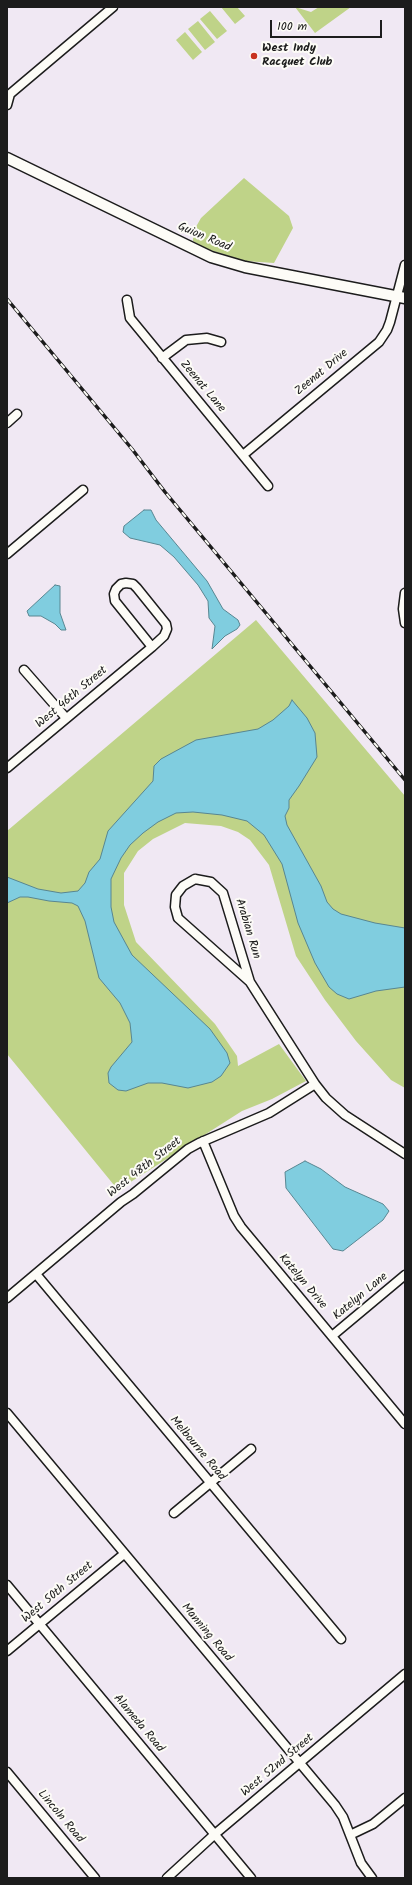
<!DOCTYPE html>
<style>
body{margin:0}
#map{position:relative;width:412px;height:1885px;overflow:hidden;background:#f0e8f3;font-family:Kalam,sans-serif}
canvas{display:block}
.frame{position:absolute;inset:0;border:8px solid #1c1c1c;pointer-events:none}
.scale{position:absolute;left:270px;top:20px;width:112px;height:18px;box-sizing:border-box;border:2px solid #1c1c1c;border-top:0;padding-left:5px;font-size:12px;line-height:14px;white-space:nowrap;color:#1c1c1c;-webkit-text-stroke:3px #fdfcf7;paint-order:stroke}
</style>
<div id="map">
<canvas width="412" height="1885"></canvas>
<div class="frame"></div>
<div class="scale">100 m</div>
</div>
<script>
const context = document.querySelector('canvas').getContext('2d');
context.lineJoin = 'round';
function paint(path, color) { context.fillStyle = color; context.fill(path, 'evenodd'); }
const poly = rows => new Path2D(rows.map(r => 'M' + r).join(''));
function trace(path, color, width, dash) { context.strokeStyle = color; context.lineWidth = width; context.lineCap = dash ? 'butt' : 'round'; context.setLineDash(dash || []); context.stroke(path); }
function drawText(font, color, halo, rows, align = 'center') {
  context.font = font + ' Kalam,sans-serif'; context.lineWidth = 4; context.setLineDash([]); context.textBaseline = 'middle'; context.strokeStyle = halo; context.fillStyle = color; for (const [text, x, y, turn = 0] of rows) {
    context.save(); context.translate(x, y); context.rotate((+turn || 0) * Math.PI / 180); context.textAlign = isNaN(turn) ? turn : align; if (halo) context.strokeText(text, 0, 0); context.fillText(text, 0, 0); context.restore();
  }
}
paint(poly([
 [221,7,237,7,245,16,235,24],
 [295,7,311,12,319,7,351,7,315,33],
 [210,11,227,31,217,39,200,19],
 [198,21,215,42,205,50,188,29],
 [185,32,202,52,193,60,176,40],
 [244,178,289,216,293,228,274,263,245,261,204,248,193,241,193,232,201,218],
 [256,620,405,796,405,1088,391,1080,356,1041,325,1000,296,956,269,865,250,840,238,832,221,826,185,823,153,839,138,851,124,873,124,905,136,942,215,1024,237,1056,238,1066,279,1044,306,1081,272,1099,242,1111,118,1190,7,1054,7,831]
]), '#bfd388');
const water = poly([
 [144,510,151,510,156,520,207,581,223,609,238,620,240,625,237,629,225,636,212,649,215,626,209,618,208,601,198,585,174,557,160,545,130,538,123,532,124,526,144,510],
 [55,585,60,586,60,613,66,630,61,630,55,624,41,616,29,616,27,611,55,585],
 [292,700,307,718,315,733,317,757,299,786,289,800,289,808,285,816,287,825,321,886,327,902,333,909,341,914,375,923,405,928,405,987,376,991,349,999,337,994,329,987,315,963,298,923,282,864,264,835,247,821,222,815,193,812,176,813,158,822,143,833,130,845,121,858,111,879,111,907,114,922,132,955,210,1029,227,1053,230,1063,221,1076,212,1082,188,1088,162,1083,148,1083,126,1091,118,1090,109,1083,108,1073,111,1067,132,1042,130,1023,120,1003,99,978,85,921,78,906,72,903,49,901,28,897,20,897,7,903,7,877,38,889,61,893,78,891,85,883,89,872,100,859,108,831,153,781,154,766,161,759,196,740,258,729,273,720,289,706,292,700],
 [305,1161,321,1169,345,1187,383,1204,389,1211,383,1220,343,1251,333,1249,286,1188,285,1172,305,1161]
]);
paint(water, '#80cddf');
trace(water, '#588691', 1);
const minor = poly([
 [7,105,10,94,113,7],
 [127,300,130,318,268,486],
 [162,358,186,340,207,338,221,342],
 [7,423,17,414],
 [243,455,379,342,387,330,390,322,405,265],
 [7,554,83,490],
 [126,583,133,584,137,588,166,624,167,629,164,636,152,647,115,601,114,594,116,589,121,584,126,583],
 [405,593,403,609,405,623],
 [24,670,66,718],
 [7,768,152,647],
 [195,879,211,882,223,893,250,982,178,918,175,907,176,895,183,886,195,879],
 [250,982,315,1084,326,1098,345,1115,405,1154],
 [203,1141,234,1216,241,1227,405,1424],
 [36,1274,341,1639],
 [7,1298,121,1202,133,1194,188,1149,199,1143,269,1113,315,1084],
 [332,1336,405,1275],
 [7,1413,335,1805,343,1817,361,1863,372,1878],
 [174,1513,251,1449],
 [7,1585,251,1878],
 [7,1651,124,1554],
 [7,1772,95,1878],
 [350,1835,373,1824,405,1798],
 [167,1878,215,1834,405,1674]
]);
const tertiary = poly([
 [7,158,211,257,245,267,405,298]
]);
trace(minor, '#1c1c1c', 11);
trace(tertiary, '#1c1c1c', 13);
trace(minor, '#fdfcf7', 8);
trace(tertiary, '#fdfcf7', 10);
const rail = poly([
 [7,299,132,449,165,492,405,780]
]);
trace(rail, '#1c1c1c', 3.5);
trace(rail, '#fdfcf7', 2, [6]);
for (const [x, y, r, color] of [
 [254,56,4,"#c8321e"]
]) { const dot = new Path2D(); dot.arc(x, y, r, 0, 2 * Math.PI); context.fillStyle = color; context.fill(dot); trace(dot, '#fdfcf7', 1.5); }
drawText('bold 12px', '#1c1c1c', '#fdfcf7', [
 ["West Indy",262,49],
 ["Racquet Club",262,63]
], 'left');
drawText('12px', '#1c1c1c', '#fdfcf7', [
 ["Guion Road",204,238,23],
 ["Zeenat Drive",322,373,-40],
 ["Zeenat Lane",202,387,50],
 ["West 46th Street",72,698,-40],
 ["Arabian Run",247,929,73],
 ["West 48th Street",145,1168,-38],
 ["Katelyn Drive",302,1282,50],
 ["Katelyn Lane",361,1297,-40],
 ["Melbourne Road",197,1449,50],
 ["West 50th Street",58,1593,-40],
 ["Manning Road",206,1633,50],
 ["Alameda Road",138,1724,50],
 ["West 52nd Street",278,1766,-40],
 ["Lincoln Road",60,1817,50]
]);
</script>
